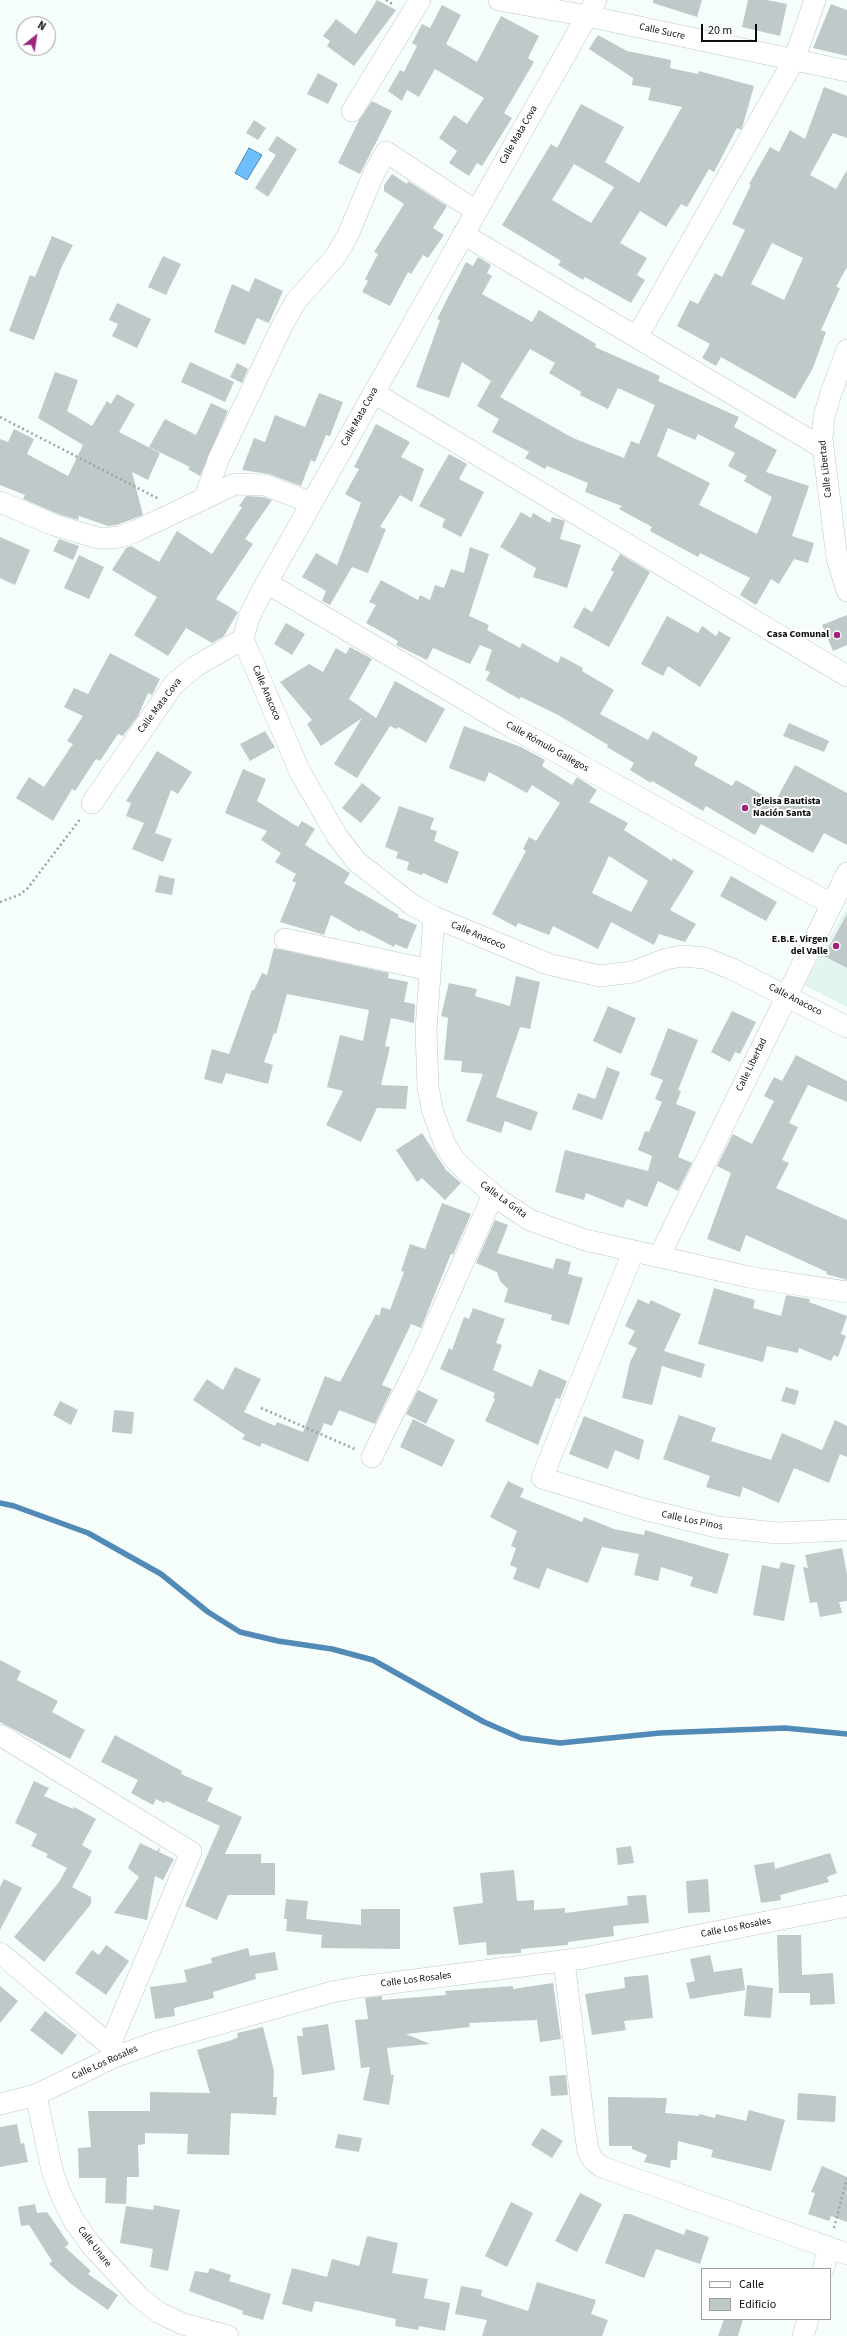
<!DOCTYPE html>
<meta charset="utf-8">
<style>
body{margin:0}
#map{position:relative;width:847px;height:2336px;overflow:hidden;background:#f5fefb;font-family:"Source Sans 3",sans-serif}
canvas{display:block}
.legend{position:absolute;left:701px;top:2268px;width:130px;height:52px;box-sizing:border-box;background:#fff;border:1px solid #9e9f9f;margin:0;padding:5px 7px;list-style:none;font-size:12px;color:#0c0e0e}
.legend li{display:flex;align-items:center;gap:8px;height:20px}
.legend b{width:20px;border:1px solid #9e9f9f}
.north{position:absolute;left:16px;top:16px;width:40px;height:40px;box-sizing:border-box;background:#fff;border:1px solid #9e9f9f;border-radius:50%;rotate:30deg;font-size:11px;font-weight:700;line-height:16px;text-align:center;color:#0c0e0e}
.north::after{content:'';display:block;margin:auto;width:14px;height:18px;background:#9d237b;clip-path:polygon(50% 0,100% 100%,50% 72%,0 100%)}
.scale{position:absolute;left:701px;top:24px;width:56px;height:18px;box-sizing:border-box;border:2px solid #0c0e0e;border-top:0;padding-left:5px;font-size:12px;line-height:14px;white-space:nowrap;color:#0c0e0e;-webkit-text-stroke:3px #fff;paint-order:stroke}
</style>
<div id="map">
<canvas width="847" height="2336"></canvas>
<ul class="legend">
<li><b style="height:5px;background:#fff"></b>Calle</li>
<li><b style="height:11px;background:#c0c9ca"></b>Edificio</li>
</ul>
<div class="north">N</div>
<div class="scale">20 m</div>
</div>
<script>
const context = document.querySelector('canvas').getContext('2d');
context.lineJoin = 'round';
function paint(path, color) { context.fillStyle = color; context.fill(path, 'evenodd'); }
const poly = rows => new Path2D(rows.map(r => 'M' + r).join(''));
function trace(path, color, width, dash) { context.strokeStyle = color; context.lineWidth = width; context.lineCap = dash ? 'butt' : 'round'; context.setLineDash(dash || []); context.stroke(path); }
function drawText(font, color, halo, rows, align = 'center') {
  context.font = font + ' "Source Sans 3",sans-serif'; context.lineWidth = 4; context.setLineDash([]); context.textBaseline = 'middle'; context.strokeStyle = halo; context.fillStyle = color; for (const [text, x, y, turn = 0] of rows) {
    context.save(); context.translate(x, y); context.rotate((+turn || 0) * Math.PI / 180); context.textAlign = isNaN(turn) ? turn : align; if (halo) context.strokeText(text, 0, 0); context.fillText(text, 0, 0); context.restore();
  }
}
paint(poly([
 [847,907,847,1007,804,985]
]), '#e3f5f0');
const water = poly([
 [249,148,262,155,247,180,235,173,249,148]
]);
paint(water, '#6ebffe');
trace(water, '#518ab6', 1);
trace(poly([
 [0,1503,14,1506,88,1533,161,1574,208,1612,240,1632,278,1641,332,1649,373,1660,484,1722,521,1738,560,1743,660,1733,785,1728,847,1734]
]), '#518ab6', 5.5);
paint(poly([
 [377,0,396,10,354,66,327,46,330,41,323,36,336,19,356,34],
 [653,0,702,0,697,17,653,3],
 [748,0,767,0,787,4,780,36,742,27],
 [831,4,847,10,847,56,813,48],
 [442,5,461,15,446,44,477,62,501,16,539,36,528,58,534,62,504,113,512,118,482,166,477,163,469,176,449,163,457,151,439,138,454,115,467,124,484,98,435,69,419,97,407,90,402,101,388,91,400,70,404,72,417,46,412,43,422,24,430,28],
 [598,35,627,51,671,60,670,68,698,74,699,71,754,86,743,125,741,130,737,128,714,172,709,169,687,207,681,204,666,227,640,211,620,243,647,258,637,275,645,280,631,303,585,277,583,280,558,265,561,261,502,225,551,144,557,148,581,104,624,127,605,162,639,183,682,107,648,100,651,88,632,85,633,78,589,49],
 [574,164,614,187,591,223,552,200],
 [318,73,338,84,328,104,307,94],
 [824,87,847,96,847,138,833,133,810,175,836,189,847,170,847,267,836,287,840,288,821,330,826,332,813,368,795,399,721,357,716,366,702,358,710,344,677,326,690,300,698,304,715,273,722,277,745,230,732,224,751,185,749,184,770,147,779,152,790,130,805,139],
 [772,243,803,258,784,300,751,284],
 [372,101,392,111,360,174,338,163,359,120],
 [254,120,266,128,258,140,246,133],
 [277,136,297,149,268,197,255,188,276,155,268,150],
 [392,174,407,184,408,181,447,206,433,228,444,235,428,258,423,255,411,274,408,272,390,306,362,292,368,281,365,279,378,254,374,252,404,204,384,191,384,185],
 [52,236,73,245,62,266,34,340,9,331,30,275,35,277],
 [163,256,181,264,166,295,148,287],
 [478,257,491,265,487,273,492,276,482,294,532,322,539,310,596,344,595,347,660,376,658,381,739,417,734,427,777,450,766,472,809,486,792,536,814,543,808,563,794,559,779,584,771,579,756,605,740,595,750,578,700,553,698,557,650,531,652,527,619,509,622,506,585,492,588,483,547,466,545,469,525,458,529,452,492,432,499,419,477,406,491,381,462,362,449,398,416,387,440,320,437,319,466,262,473,266],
 [530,349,555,363,549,373,581,392,580,395,608,409,618,388,655,405,639,444,631,441,624,458,573,438,500,397],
 [668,428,695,440,698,434,735,453,728,466,747,476,744,481,772,497,757,534,699,505,710,483,657,456],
 [255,278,283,291,269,323,257,318,245,345,214,332,232,284,249,292],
 [117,303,151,319,137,348,112,336,118,324,109,320],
 [190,362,234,382,225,402,181,382],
 [237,363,248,369,242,383,230,377],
 [55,372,78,380,67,411,92,426,107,401,111,404,117,394,135,404,119,432,160,453,148,480,132,472,143,515,117,525,108,526,79,516,78,520,58,514,23,499,25,495,0,485,0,439,8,442,14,429,34,439,27,454,68,476,83,445,38,418],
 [319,393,343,402,330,436,326,435,315,462,311,460,301,486,269,474,242,470,254,438,265,442,275,415,305,427],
 [211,403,228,411,200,476,188,469,190,467,149,447,165,419,196,435],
 [376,424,410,442,401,457,424,469,412,502,400,495,380,527,386,529,368,573,352,567,330,605,322,601,326,591,302,577,316,553,337,565,361,503,345,494,359,469,354,467],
 [449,454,467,464,459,479,484,492,461,537,442,527,445,519,419,506],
 [246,496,263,497,272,500,245,539,253,544,216,599,238,612,224,636,212,643,186,628,168,656,134,635,157,597,112,570,126,548,131,546,159,562,177,531,212,554,242,507,239,506],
 [521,512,531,518,533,513,550,523,552,517,565,521,560,539,581,545,567,588,533,577,536,568,500,547],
 [0,537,30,550,15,585,0,578],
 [59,539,79,546,73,560,53,551],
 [470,547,489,554,469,616,489,625,487,630,520,648,522,643,558,663,561,656,583,668,582,671,614,690,600,714,648,740,653,731,698,757,694,765,732,786,736,780,775,802,795,765,847,793,847,845,824,833,813,853,761,824,755,835,706,806,703,811,652,781,651,783,630,770,634,763,607,747,608,745,558,715,521,697,519,699,486,680,490,672,485,670,492,650,480,645,470,664,433,648,427,660,396,645,398,641,366,623,376,605,369,602,381,580,418,600,420,595,430,600,435,585,444,588,451,569,464,573],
 [620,554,650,572,609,647,573,627,584,607,592,612,614,572,611,570],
 [79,555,104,567,89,599,64,588],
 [847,615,847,645,833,651,822,625],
 [667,616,698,633,702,626,716,636,719,631,731,638,700,687,668,666,663,676,641,664],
 [286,623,305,634,292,655,274,644],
 [350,647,372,659,349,699,376,718,395,681,445,709,426,743,398,727,397,729,390,726,357,778,334,764,362,718,321,746,307,724,312,720,280,682,309,664,323,672,336,648,346,654],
 [110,653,160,679,152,695,148,693,138,716,123,736,118,734,100,761,96,759,75,791,72,789,53,821,16,798,29,777,44,787,73,744,67,741,83,716,64,707,74,688,88,694],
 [789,723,829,741,824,752,783,736],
 [464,726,521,747,545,760,542,766,572,785,577,777,597,790,589,802,628,823,624,830,672,861,673,858,694,871,670,910,696,924,685,942,659,934,654,945,611,922,598,949,553,926,549,935,518,923,516,927,492,914,526,851,523,849,529,837,536,841,560,803,532,785,527,793,489,772,485,782,449,768],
 [609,856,648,881,631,912,592,893],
 [265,731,275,747,250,761,240,744],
 [157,751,192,772,178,794,171,790,155,833,172,839,163,862,132,849,144,823,126,816,131,803,126,801],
 [243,769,266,779,257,801,298,827,302,821,315,829,305,845,350,873,344,883,399,915,398,917,417,925,407,949,395,944,394,947,361,930,360,932,331,915,324,935,280,922,296,883,292,881,296,874,275,862,281,853,261,840,267,831,225,813],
 [362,783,381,798,361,823,342,808],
 [399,806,434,818,430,829,437,831,434,841,459,852,447,884,423,873,422,875,407,870,409,862,396,858,398,852,385,847],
 [159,875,175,879,172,895,155,892],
 [731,876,777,902,766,921,720,896],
 [847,914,847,968,824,956],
 [274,948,389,973,388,978,408,982,404,1002,415,1004,414,1023,391,1018,385,1046,390,1047,381,1085,408,1086,406,1109,377,1108,361,1142,326,1125,343,1091,327,1087,340,1035,363,1041,369,1010,287,994,276,1034,274,1033,264,1062,273,1065,268,1084,226,1073,222,1084,204,1079,212,1049,229,1054,252,990,254,990,262,973,267,975],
 [516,976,540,982,530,1029,520,1027,496,1097,538,1112,531,1131,505,1121,501,1133,466,1121,483,1074,461,1072,462,1061,444,1060,448,1018,441,1016,449,983,477,989,475,996,510,1006],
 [608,1006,636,1018,621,1054,593,1041],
 [732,1011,756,1022,740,1054,735,1052,730,1062,711,1052],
 [668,1028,698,1040,678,1090,681,1091,676,1104,696,1112,678,1157,692,1163,678,1191,658,1181,647,1207,627,1199,623,1208,586,1193,584,1200,555,1192,565,1150,648,1171,652,1156,638,1150,645,1131,649,1132,662,1102,655,1099,663,1080,650,1075],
 [796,1055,847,1081,847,1102,808,1085,789,1123,798,1127,782,1160,789,1163,776,1188,847,1220,847,1280,826,1274,827,1272,746,1235,740,1252,707,1239,731,1173,717,1166,733,1134,752,1144,774,1101,764,1096,774,1077,782,1081],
 [607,1067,620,1072,602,1120,572,1109,578,1093,595,1099],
 [422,1133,446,1170,461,1183,445,1200,422,1178,417,1182,396,1150],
 [442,1203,471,1214,453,1255,451,1254,421,1328,411,1324,382,1385,392,1389,375,1424,339,1410,332,1426,324,1423,308,1462,262,1443,260,1447,242,1439,245,1435,193,1400,207,1379,223,1390,235,1367,261,1379,244,1412,275,1426,277,1422,303,1432,325,1376,340,1382,376,1314,379,1316,382,1307,390,1310,404,1272,401,1271,410,1244,425,1249],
 [495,1220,508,1225,497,1253,553,1269,556,1258,571,1262,568,1274,583,1278,569,1325,551,1320,552,1315,504,1302,508,1289,500,1281,497,1272,476,1263],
 [714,1288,755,1300,753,1308,781,1316,786,1295,810,1299,809,1302,847,1316,841,1334,846,1336,838,1357,834,1355,831,1361,799,1348,798,1353,767,1346,763,1362,698,1344],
 [638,1299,649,1304,651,1300,681,1314,664,1351,705,1364,701,1378,662,1366,652,1405,622,1398,630,1362,637,1348,628,1344,635,1331,625,1326],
 [473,1308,505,1319,496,1343,502,1345,493,1370,532,1387,539,1369,567,1381,560,1399,556,1398,538,1445,485,1421,495,1399,493,1398,495,1393,440,1369,449,1348,452,1350,464,1317,469,1319],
 [786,1387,799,1391,795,1405,781,1401],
 [418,1390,438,1400,426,1424,406,1414],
 [60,1401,78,1410,71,1425,53,1415],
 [114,1410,134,1412,132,1434,112,1432],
 [679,1415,716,1428,711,1441,771,1460,782,1433,822,1450,835,1420,847,1426,847,1457,840,1454,829,1483,794,1468,779,1503,743,1487,740,1497,706,1487,710,1476,663,1459],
 [584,1416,644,1440,639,1460,615,1450,608,1469,569,1454],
 [413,1419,455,1440,442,1467,400,1447],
 [508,1481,524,1489,520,1497,582,1522,584,1517,614,1529,644,1535,645,1530,729,1554,717,1594,690,1586,693,1577,661,1567,658,1581,634,1575,639,1554,602,1547,588,1583,547,1568,539,1589,513,1579,517,1568,510,1565,516,1548,511,1546,517,1531,490,1517],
 [842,1548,847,1574,847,1601,839,1602,842,1613,820,1617,817,1602,810,1603,803,1567,808,1568,805,1555],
 [781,1562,795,1565,784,1621,753,1615,762,1565,779,1569],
 [0,1660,21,1671,17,1680,58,1701,52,1712,85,1730,70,1759,0,1722],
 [115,1735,182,1771,181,1774,213,1788,207,1801,242,1817,225,1854,261,1854,261,1863,275,1863,275,1895,228,1895,217,1920,185,1906,220,1826,166,1801,164,1803,156,1799,153,1805,131,1793,138,1780,101,1762],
 [34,1781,49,1788,44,1796,73,1809,74,1807,96,1819,82,1845,92,1851,72,1887,91,1897,91,1904,44,1962,14,1937,59,1882,67,1868,46,1857,48,1854,31,1846,37,1834,15,1823],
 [140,1843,157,1851,160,1847,159,1852,174,1859,163,1880,155,1876,147,1920,114,1913,139,1877,128,1868],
 [631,1846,634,1863,618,1865,616,1848],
 [830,1853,837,1873,827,1877,829,1882,780,1895,781,1900,761,1903,754,1865,774,1862,775,1869],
 [514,1870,517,1901,534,1900,534,1910,565,1908,565,1913,628,1905,627,1896,646,1895,649,1923,613,1926,614,1936,568,1942,568,1945,521,1949,521,1953,487,1955,486,1942,459,1945,453,1907,483,1903,480,1873],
 [4,1879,22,1888,0,1930,0,1887],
 [708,1879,710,1912,688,1913,686,1881],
 [286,1899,308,1901,306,1919,361,1925,361,1909,400,1909,400,1949,321,1948,322,1935,286,1931,287,1919,284,1919],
 [777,1935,801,1935,802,1975,833,1973,835,2004,810,2005,810,1993,779,1993],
 [106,1945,129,1961,106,1995,75,1973,92,1950,99,1955],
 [248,1948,250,1956,275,1952,278,1970,255,1974,256,1979,213,1992,214,1998,174,2008,175,2016,155,2019,150,1987,187,1982,184,1970,212,1963,211,1958],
 [710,1955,714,1972,742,1968,745,1990,690,1999,686,1983,695,1981,690,1959],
 [648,1975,653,2018,624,2021,626,2030,592,2035,585,1994,625,1988,624,1977],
 [553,1983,561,2039,540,2042,537,2020,469,2023,470,2027,406,2034,430,2044,387,2048,391,2075,394,2075,389,2105,363,2100,370,2067,361,2068,355,2020,368,2019,365,1998,382,1996,382,2000,446,1995,445,1991,513,1986,513,1989],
 [747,1985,773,1988,771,2018,744,2016],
 [0,1986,18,2001,0,2023],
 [45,2011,77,2035,62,2055,30,2030],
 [328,2024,335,2070,302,2075,297,2036,303,2036,302,2028],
 [263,2027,274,2071,273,2097,277,2097,276,2115,231,2113,229,2155,187,2154,188,2134,145,2133,145,2144,138,2145,139,2177,127,2177,126,2204,105,2203,106,2178,79,2178,78,2148,91,2147,88,2111,150,2111,150,2092,210,2093,197,2050,232,2040,238,2037,237,2033],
 [566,2075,568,2095,551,2096,549,2076],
 [798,2093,836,2096,835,2122,797,2120],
 [608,2097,667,2098,665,2113,699,2116,699,2114,715,2118,716,2114,746,2121,749,2110,785,2120,771,2171,711,2157,713,2150,678,2141,677,2160,671,2160,670,2168,644,2162,647,2155,632,2149,632,2146,609,2146],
 [17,2124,21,2144,24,2143,28,2162,0,2167,0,2127],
 [542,2128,563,2141,552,2158,531,2145],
 [338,2134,362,2138,359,2152,335,2148],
 [822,2166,847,2177,847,2222,831,2216,829,2221,808,2214,815,2193,811,2192],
 [580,2193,602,2204,577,2252,555,2241],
 [511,2202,533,2213,507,2267,485,2256],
 [35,2204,37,2213,47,2212,69,2244,65,2247,91,2271,88,2274,118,2295,108,2310,71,2284,49,2264,52,2261,29,2225,21,2226,18,2207],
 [154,2205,180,2210,168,2271,150,2267,153,2249,120,2243,126,2206,153,2210],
 [624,2214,630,2214,684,2235,686,2229,709,2237,700,2264,656,2249,644,2278,605,2263],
 [367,2236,398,2243,392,2273,428,2279,424,2298,450,2303,445,2331,419,2326,418,2330,395,2326,396,2319,315,2301,312,2312,282,2304,292,2268,327,2277,332,2259,359,2266],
 [210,2268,231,2275,229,2281,271,2294,263,2320,242,2314,243,2311,189,2291,195,2271,208,2273],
 [537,2282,596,2300,591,2314,608,2320,602,2336,482,2336,487,2320,455,2314,461,2286,482,2290,481,2296,528,2311],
 [724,2319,743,2319,738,2336,718,2336]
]), '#c0c9ca');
const street = poly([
 [499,0,587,16,847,71],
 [352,111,420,0],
 [463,234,823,448],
 [637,337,794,60,815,0],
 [847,350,831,393,824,417,822,438,837,558,847,591],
 [374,393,847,676],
 [205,497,219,458,283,324,296,301,335,257,347,237,374,173,386,152,476,211],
 [0,502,54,525,98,538,109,538,120,537,134,532,235,484,265,485,312,503],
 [267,583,506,724,831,904],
 [243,639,300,772,337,836,356,861,411,904,434,917,548,964,600,976,632,972,666,959,682,956,705,958,732,969,847,1027],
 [92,803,174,684,196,666,243,639,249,617,262,591,596,0],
 [434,917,426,1030,428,1087,432,1109,445,1145,454,1159,467,1172,501,1201,530,1220,585,1240,749,1277,847,1292],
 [285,939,430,970],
 [633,1252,542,1478,643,1509,717,1527,778,1533,847,1530],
 [659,1257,847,873],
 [372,1457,422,1355,493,1195],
 [0,1735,191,1852,110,2045],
 [0,1953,119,2053],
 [564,1961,584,2123,588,2151,593,2160,602,2167,847,2254],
 [36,2095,52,2170,61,2195,74,2221,91,2245,138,2296,158,2312,183,2324,228,2336],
 [0,2104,36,2095,112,2058,159,2041,332,1992,360,1987,584,1958,847,1906],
 [823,2269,829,2248],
 [803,2336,808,2319]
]);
trace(street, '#bfc7c5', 22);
trace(poly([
 [386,0,394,5],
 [0,417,159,499],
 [0,902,19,895,27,889,81,818],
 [261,1408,355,1449],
 [834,2228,847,2178]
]), '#9da4a2', 2.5, [2, 3]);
trace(street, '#fff', 21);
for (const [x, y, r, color] of [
 [837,635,4,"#9d237b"],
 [745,808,4,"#9d237b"],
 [836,946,4,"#9d237b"]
]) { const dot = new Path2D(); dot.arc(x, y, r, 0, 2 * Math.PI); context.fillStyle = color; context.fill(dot); trace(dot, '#fff', 1.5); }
drawText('10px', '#0c0e0e', '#fff', [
 ["Calle Sucre",662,32,12],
 ["Calle Mata Cova",519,135,-60],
 ["Calle Mata Cova",360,417,-61],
 ["Calle Libertad",826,469,-96],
 ["Calle Anacoco",266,693,67],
 ["Calle Mata Cova",160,706,-53],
 ["Calle Rómulo Gallegos",547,747,29],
 ["Calle Anacoco",478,936,23],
 ["Calle Anacoco",795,1000,27],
 ["Calle Libertad",752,1065,-64],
 ["Calle La Grita",503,1200,36],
 ["Calle Los Pinos",692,1521,12],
 ["Calle Los Rosales",736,1928,-11],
 ["Calle Los Rosales",416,1980,-7],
 ["Calle Los Rosales",105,2063,-24],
 ["Calle Unare",94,2247,52]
]);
drawText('bold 10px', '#0c0e0e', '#fff', [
 ["Casa Comunal",829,635],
 ["Igleisa Bautista",753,802,"left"],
 ["Nación Santa",753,814,"left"],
 ["E.B.E. Virgen",828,940],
 ["del Valle",828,952]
], 'right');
</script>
